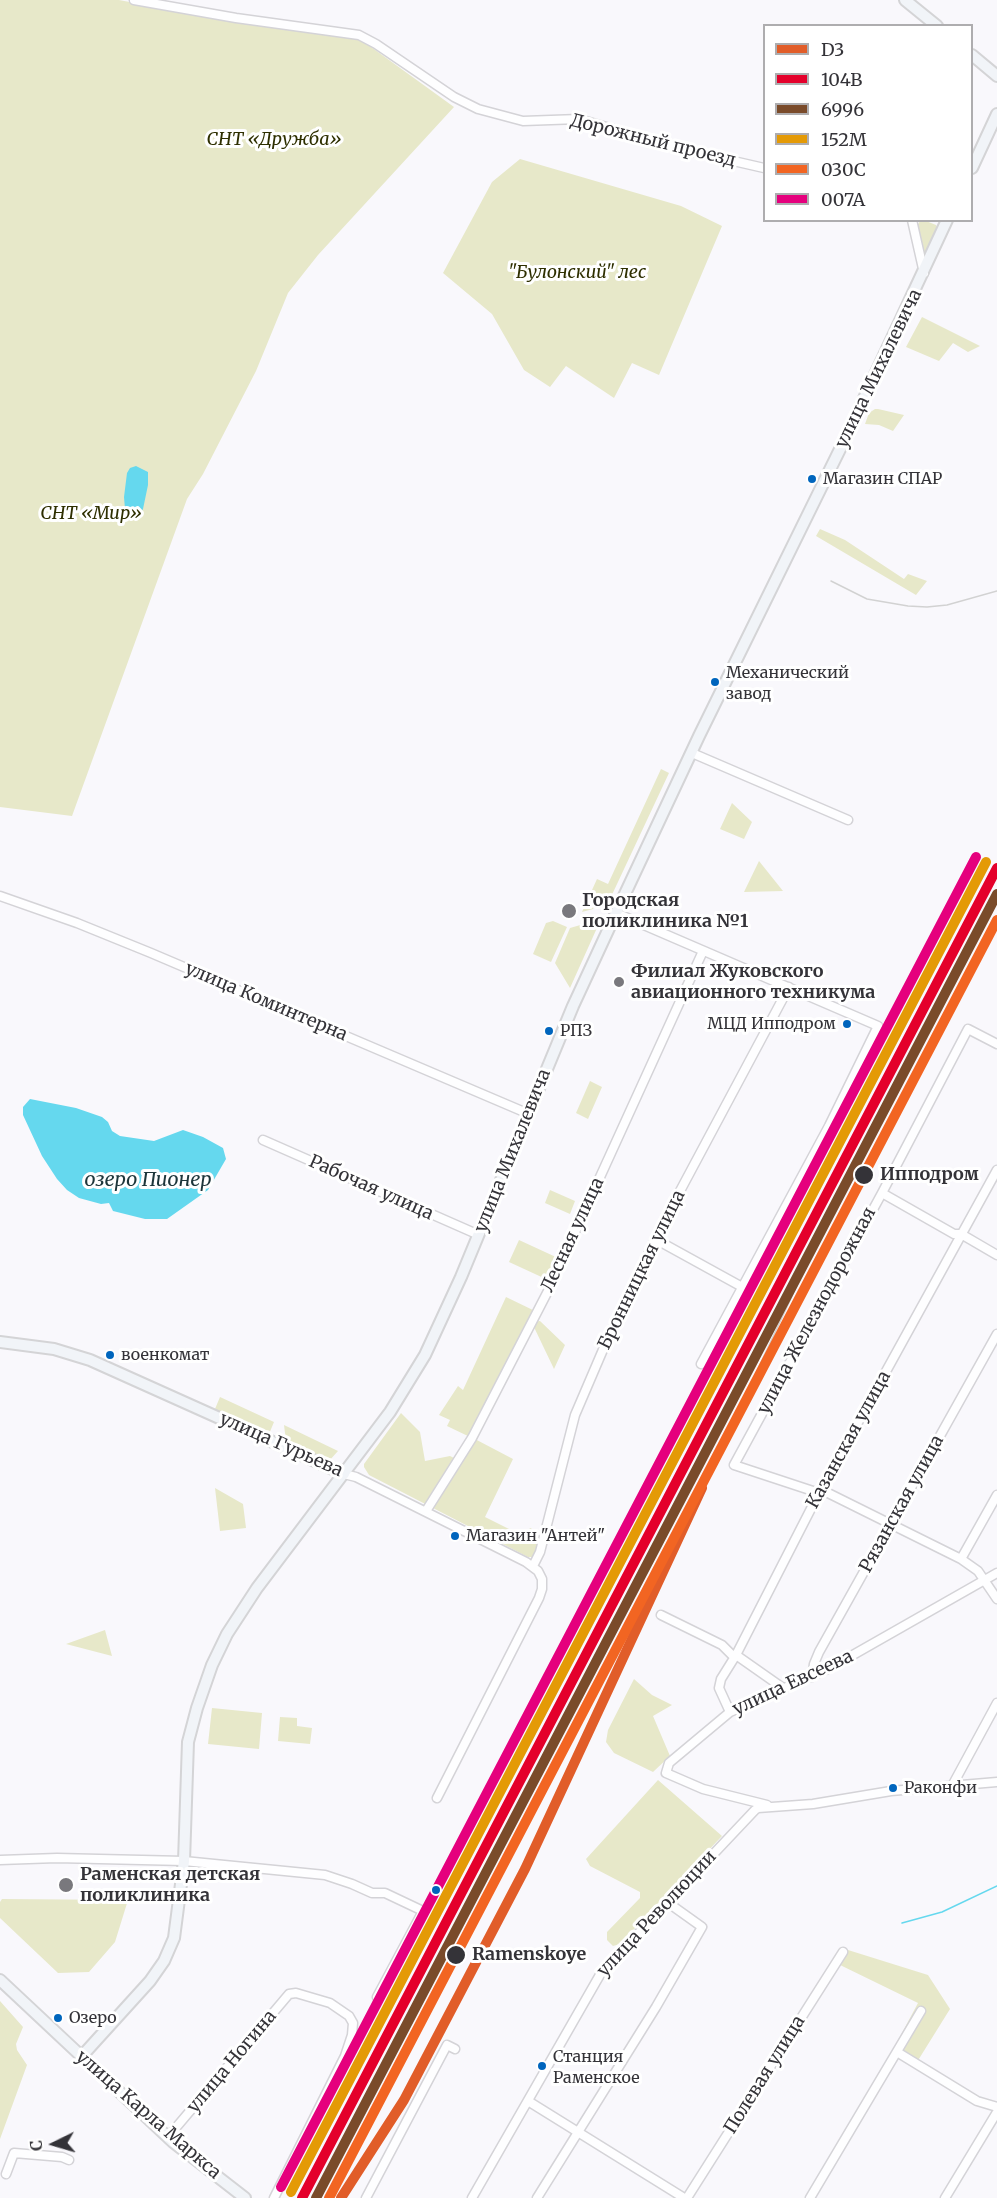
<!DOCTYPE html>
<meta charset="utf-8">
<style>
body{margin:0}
#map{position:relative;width:997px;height:2198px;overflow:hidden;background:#f9f8fc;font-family:Merriweather,serif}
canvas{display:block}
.legend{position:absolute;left:763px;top:24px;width:210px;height:198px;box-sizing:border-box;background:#fff;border:2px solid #aeadaf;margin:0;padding:8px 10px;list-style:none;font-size:18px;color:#343338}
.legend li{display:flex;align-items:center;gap:12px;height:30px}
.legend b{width:30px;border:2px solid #aeadaf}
.north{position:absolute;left:24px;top:2114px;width:60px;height:60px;-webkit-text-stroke:4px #fff;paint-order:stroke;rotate:265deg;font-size:16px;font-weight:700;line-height:24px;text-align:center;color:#343338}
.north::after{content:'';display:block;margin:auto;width:21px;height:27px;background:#343338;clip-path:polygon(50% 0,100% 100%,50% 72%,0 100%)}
</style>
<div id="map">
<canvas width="997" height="2198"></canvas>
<ul class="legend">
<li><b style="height:8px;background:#e15d29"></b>D3</li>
<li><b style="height:8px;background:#e4002b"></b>104В</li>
<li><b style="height:8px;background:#7a4b2a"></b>6996</li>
<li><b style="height:8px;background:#e49a06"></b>152М</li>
<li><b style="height:8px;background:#f26522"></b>030C</li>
<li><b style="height:8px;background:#e5007d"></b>007А</li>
</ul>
<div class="north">С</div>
</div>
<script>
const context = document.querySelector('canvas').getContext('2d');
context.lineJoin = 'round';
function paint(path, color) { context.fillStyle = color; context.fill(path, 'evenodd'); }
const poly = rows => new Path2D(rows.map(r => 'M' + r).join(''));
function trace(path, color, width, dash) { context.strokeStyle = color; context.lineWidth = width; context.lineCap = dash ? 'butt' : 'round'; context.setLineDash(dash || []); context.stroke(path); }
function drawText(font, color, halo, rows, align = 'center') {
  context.font = font + ' Merriweather,serif'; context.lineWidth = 6; context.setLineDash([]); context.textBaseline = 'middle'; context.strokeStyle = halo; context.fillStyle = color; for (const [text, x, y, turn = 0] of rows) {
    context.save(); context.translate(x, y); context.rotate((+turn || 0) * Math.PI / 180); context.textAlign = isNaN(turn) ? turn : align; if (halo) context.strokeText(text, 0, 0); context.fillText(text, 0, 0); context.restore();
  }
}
paint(poly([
 [0,0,119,0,236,22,360,39,454,107,318,255,288,293,256,371,203,474,187,499,72,816,0,807],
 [520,159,681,206,722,226,659,375,632,363,614,398,566,366,550,387,524,370,492,314,443,273,492,182],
 [920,221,926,221,936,225,938,229,925,255,917,226],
 [922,317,980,346,968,352,953,343,939,361,906,347],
 [875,409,878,409,904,415,893,431,879,425,865,424,869,413],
 [820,529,845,540,904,579,908,574,927,581,916,595,816,536],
 [661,769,669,773,610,899,600,895,593,909,582,912,597,879,608,884],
 [732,803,752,822,744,839,720,829],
 [759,861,783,891,744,892],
 [601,919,570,988,555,963,570,928],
 [553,921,567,927,551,962,533,954,546,923],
 [590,1081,602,1087,588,1119,576,1113],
 [550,1190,575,1201,570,1214,545,1203],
 [519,1240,558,1258,548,1280,509,1262],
 [506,1297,537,1312,532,1322,540,1321,565,1345,554,1369,532,1323,473,1438,513,1459,485,1517,525,1537,530,1528,534,1530,540,1539,535,1556,532,1557,528,1557,369,1475,364,1467,364,1464,401,1413,420,1432,425,1461,450,1456,458,1460,472,1438,447,1426,450,1420,439,1415,458,1386,463,1390],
 [220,1397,274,1422,269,1434,215,1409],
 [284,1425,338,1451,329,1461,286,1441],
 [215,1488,243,1504,246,1528,220,1531],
 [105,1630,112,1656,66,1644],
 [634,1679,652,1695,672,1705,653,1716,670,1756,653,1772,614,1753,606,1742,608,1730],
 [212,1708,262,1713,259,1749,208,1744],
 [280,1717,297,1718,297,1726,312,1728,310,1744,278,1741],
 [658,1780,722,1836,620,1944,613,1946,607,1940,607,1932,640,1898,640,1892,590,1866,586,1859],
 [2,1899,128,1900,115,1942,89,1972,58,1973,0,1918,0,1902],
 [848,1950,928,1975,950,2009,917,2062,895,2046,918,2003,838,1964],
 [0,2001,23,2027,16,2044,17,2050,27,2065,0,2139]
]), '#e7e8c9');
paint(poly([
 [136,466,148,472,148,485,143,509,140,515,136,516,125,509,124,497,127,473,130,468],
 [30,1099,76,1108,102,1117,108,1122,112,1131,120,1136,154,1141,183,1130,203,1137,223,1148,226,1159,208,1190,167,1219,145,1219,113,1211,109,1203,101,1204,79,1198,67,1190,57,1179,42,1156,23,1115,23,1107]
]), '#65d8ee');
trace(poly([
 [902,1923,942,1912,997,1886]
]), '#65d8ee', 1.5);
const minor = poly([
 [134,0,236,18,359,35,376,44,454,97,478,109,523,121,579,119,681,149,764,168],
 [912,220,924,273],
 [692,753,848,820],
 [0,896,77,923,151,953,529,1114],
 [616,913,878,1026,829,1126,701,1364],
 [997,1044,968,1029,882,1193,734,1465,819,1493,828,1493,961,1559,978,1571,997,1599],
 [263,1140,479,1235],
 [882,1193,954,1234,961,1234,997,1255],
 [655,1239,744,1288],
 [344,1474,356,1477,526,1562,538,1571,542,1579,542,1589,539,1598,437,1798],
 [426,1511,472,1438,549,1289,703,951],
 [961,1559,997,1495],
 [533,1566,540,1552,575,1415,605,1345,664,1221,789,987],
 [661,1615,722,1645,733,1656,736,1655,783,1688],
 [812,1677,814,1664,819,1652,997,1334],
 [730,1712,719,1688,721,1679,736,1655,819,1493,997,1170],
 [952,1786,997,1703],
 [767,1805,703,1789,666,1773,669,1763,730,1712,830,1668,997,1573],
 [0,1860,57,1858,184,1861,325,1875,352,1884,372,1893,385,1893,423,1911,377,1997],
 [897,2052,977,2101,997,2107],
 [528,2101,684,2198],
 [168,2137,289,1994,296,1993,330,2003,349,2016,353,2023,352,2035,345,2056,274,2198],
 [6,2174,14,2153,62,2157,69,2160],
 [366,2198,447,2045,455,2049],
 [472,2198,601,1973,755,1810,758,1808,813,1804,891,1791,997,1782],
 [537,2198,656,2007,702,1927,667,1902],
 [687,2198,843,1952],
 [810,2198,921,2011],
 [945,2198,997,2112]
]);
const major = poly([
 [905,0,937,26],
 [972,55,997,76],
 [972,168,997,114],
 [0,1342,54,1349,90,1360,344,1474],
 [0,1980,173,2142,245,2198],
 [82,2056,150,1981,164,1961,174,1938,184,1861,188,1742,197,1708,212,1665,227,1634,257,1588,390,1412,425,1355,461,1277,573,1006,616,913,699,736,845,439,947,220]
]);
trace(minor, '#d4d3d7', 11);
trace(major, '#d4d4d6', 14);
trace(minor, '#fefeff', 8);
trace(major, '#f1f4f8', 10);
trace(poly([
 [831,581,867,599,908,606,927,607,947,605,997,591],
 [702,1488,801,1277,997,895]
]), '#d2d2d2', 1.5);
trace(poly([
 [341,2198,404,2100,525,1869,702,1488]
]), '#e15d29', 10);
trace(poly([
 [302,2198,997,868]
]), '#e4002b', 10);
trace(poly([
 [316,2198,997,894]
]), '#7a4b2a', 10);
trace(poly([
 [291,2192,986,862]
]), '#e49a06', 10);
trace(poly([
 [329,2198,997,920]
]), '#f26522', 10);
trace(poly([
 [281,2187,976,857]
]), '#e5007d', 10);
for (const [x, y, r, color] of [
 [812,479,5,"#0065bd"],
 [715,682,5,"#0065bd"],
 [569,911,8,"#79787d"],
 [619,982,6,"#79787d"],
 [847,1024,5,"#0065bd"],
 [549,1031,5,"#0065bd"],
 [864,1175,10,"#343338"],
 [110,1355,5,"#0065bd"],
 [455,1536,5,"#0065bd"],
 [893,1788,5,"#0065bd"],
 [66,1885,8,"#79787d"],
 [436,1890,5,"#0065bd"],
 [456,1955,10,"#343338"],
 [58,2018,5,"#0065bd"],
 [542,2066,5,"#0065bd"]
]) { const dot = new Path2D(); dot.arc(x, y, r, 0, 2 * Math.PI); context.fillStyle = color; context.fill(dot); trace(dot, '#fff', 2); }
drawText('16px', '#343338', '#fff', [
 ["Магазин СПАР",823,479],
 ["Механический",726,673],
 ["завод",726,694],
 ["МЦД Ипподром",836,1024,"right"],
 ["РПЗ",560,1031],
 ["военкомат",121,1355],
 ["Магазин \"Антей\"",466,1536],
 ["Раконфи",904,1788],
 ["Озеро",69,2018],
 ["Станция",553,2057],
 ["Раменское",553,2078]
], 'left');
drawText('italic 18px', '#2e2f00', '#fff', [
 ["СНТ «Дружба»",274,140],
 ["\"Булонский\" лес",577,273],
 ["СНТ «Мир»",91,514]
]);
drawText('18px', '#343338', '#fff', [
 ["Дорожный проезд",653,141,14],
 ["улица Михалевича",879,369,-64],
 ["улица Коминтерна",266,1002,23],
 ["улица Михалевича",513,1151,-68],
 ["Рабочая улица",371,1188,24],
 ["Лесная улица",573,1235,-65],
 ["Бронницкая улица",642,1270,-64],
 ["улица Железнодорожная",817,1311,-62],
 ["Казанская улица",849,1440,-61],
 ["улица Гурьева",281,1445,24],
 ["Рязанская улица",902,1504,-61],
 ["улица Евсеева",793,1683,-25],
 ["улица Революции",657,1914,-47],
 ["улица Ногина",232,2062,-50],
 ["Полевая улица",765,2075,-58],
 ["улица Карла Маркса",148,2115,41]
]);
drawText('bold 18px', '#343338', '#fff', [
 ["Городская",582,901],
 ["поликлиника №1",582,922],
 ["Филиал Жуковского",631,972],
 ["авиационного техникума",631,993],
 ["Раменская детская",80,1875],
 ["поликлиника",80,1896]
], 'left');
drawText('bold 18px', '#343338', '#fff', [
 ["Ипподром",880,1175],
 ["Ramenskoye",472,1955]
], 'left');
drawText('italic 20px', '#1d363b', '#fff', [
 ["озеро Пионер",148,1180]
]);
</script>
